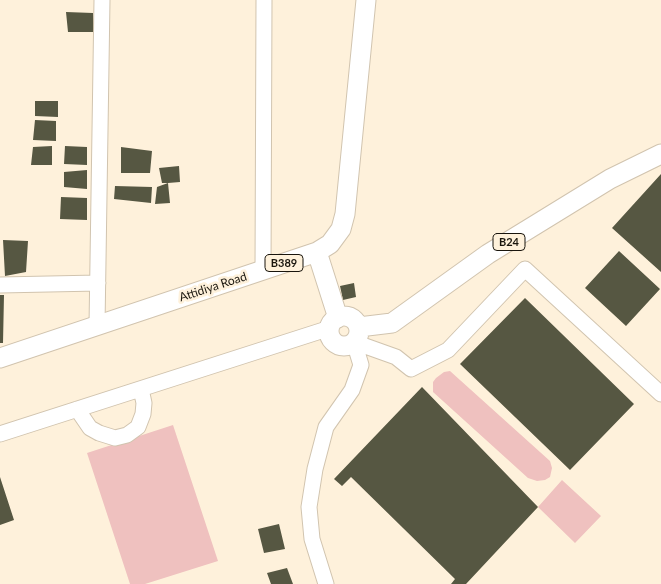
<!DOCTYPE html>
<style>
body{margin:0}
canvas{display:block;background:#fef1db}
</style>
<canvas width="661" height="584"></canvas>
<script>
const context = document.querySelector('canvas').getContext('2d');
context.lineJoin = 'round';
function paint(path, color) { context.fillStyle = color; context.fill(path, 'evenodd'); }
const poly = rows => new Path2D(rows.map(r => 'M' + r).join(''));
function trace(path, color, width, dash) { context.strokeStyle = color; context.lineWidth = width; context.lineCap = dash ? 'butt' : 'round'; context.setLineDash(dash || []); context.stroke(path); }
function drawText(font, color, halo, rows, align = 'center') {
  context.font = font + ' Lato,sans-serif'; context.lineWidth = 5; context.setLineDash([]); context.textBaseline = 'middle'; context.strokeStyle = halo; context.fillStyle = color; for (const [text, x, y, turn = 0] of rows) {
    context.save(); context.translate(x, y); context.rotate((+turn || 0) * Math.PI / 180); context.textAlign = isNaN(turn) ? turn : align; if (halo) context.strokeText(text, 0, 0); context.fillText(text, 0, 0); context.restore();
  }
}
paint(poly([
 [450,371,550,461,552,468,550,477,545,480,537,481,528,478,433,392,433,382,436,378,444,372],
 [173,425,218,561,145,584,130,584,87,453],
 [562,480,601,516,575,543,538,507]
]), '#efc1bf');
paint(poly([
 [66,12,93,13,94,32,68,32],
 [35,101,58,101,58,117,35,116],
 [35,120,56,121,56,141,33,140],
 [52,146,52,165,31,165,33,147],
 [65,146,87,147,87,165,64,164],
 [121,147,152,151,150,173,121,173],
 [179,166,180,182,168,183,170,203,155,204,157,187,168,183,162,183,159,168],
 [87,170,87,189,64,187,64,172],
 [661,174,661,272,612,228],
 [115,186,152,187,151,203,114,199],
 [61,197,87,198,87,220,60,219],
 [3,240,28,241,26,272,5,276],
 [619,251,660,289,626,326,585,288],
 [354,283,356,297,343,300,340,286],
 [0,295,4,295,3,343,0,343],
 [525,298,634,404,570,470,460,364],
 [422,387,538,507,466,584,451,584,455,579,351,477,342,486,334,479],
 [0,477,14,520,0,525],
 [279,524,285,549,264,553,258,529],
 [287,568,293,584,271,584,267,573]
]), '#565742');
const minor = poly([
 [263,271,264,0],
 [0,285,98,283],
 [97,326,102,0],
 [77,409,90,428,99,433,115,438,127,435,138,427,143,414,144,403,141,389],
 [0,434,330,328],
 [326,584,312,539,309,507,315,469,326,427,352,390,361,365,354,342,396,357,411,369,448,350,525,269,661,394]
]);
const major = poly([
 [317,252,338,318],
 '329 331a15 15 0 1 1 30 0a15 15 0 1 1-30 0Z',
 [359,327,392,323,488,254,610,179,661,154],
 [0,358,317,252,330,244,341,229,345,214,366,0]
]);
trace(minor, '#d1c4af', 17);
trace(major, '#d1c4af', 21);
trace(minor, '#fff', 15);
trace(major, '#fff', 19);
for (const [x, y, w] of [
 [509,242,32],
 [284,263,38]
]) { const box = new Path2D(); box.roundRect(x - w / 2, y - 8.5, w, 17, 4); context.fillStyle = '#fef1db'; context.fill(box); trace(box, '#19150d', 1); }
drawText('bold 11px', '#19150d', null, [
 ["B24",509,242],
 ["B389",284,263]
]);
drawText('12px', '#19150d', '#fef1db', [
 ["Attidiya Road",213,287,-18]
]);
</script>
